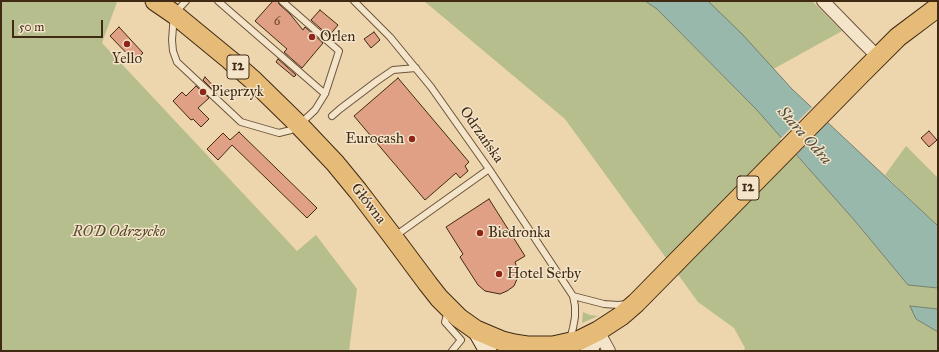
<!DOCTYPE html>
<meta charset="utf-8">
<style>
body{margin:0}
#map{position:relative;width:939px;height:352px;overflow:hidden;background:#edd5ae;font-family:"IM FELL Great Primer",serif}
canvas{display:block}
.frame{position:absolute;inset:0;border:2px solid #402a14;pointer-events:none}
.scale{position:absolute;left:12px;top:20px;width:91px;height:18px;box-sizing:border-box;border:2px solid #402a14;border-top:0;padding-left:5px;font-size:12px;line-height:14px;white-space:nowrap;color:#402a14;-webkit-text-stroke:3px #f3e4ca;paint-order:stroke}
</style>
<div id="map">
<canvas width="939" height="352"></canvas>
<div class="frame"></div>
<div class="scale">50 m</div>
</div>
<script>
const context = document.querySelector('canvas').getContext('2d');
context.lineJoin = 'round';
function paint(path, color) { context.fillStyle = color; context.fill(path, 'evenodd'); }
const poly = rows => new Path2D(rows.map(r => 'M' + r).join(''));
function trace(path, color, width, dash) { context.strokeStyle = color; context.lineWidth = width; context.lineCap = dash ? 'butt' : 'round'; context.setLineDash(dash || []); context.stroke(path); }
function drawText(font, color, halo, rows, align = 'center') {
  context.font = font + ' "IM FELL Great Primer",serif'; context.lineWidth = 3; context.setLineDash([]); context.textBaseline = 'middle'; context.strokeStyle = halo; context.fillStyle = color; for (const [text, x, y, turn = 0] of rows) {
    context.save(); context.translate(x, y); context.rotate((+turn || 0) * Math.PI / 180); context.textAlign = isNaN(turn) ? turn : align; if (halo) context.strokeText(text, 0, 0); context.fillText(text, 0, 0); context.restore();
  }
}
paint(poly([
 [1,1,115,1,117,2,102,43,297,251,316,235,357,289,349,351,1,351],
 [424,1,645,1,657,9,756,109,855,221,908,285,938,288,938,309,911,306,916,319,938,332,938,351,744,351,745,348,734,328,698,302,565,119],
 [693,1,812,1,842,31,768,72],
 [906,146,938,178,938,226,885,175],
 [583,312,590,315,598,316,582,323]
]), '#b5be8c');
const water = poly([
 [645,1,708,1,743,35,792,89,938,226,938,288,908,285,855,221,756,109,657,9,645,1],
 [910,306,938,309,938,332,916,319,910,306]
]);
paint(water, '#99b8ac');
trace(water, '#757f6f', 1);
paint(poly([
 [813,106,829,121,795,156,780,139]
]), '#edd5ae');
const building = poly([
 [273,1,278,1,279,4,290,14,303,30,305,27,323,43,302,68,284,52,287,49,255,21,273,1],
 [320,10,338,25,329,36,311,20,320,10],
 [119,27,143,53,134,61,110,36,119,27],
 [374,32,380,40,371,48,364,39,374,32],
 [278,59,296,75,294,77,276,62,278,59],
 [205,77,217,90,215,92,203,80,205,77],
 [398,78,469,162,465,166,468,171,460,178,456,173,425,200,354,116,398,78],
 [196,86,209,98,198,108,209,119,201,127,193,119,191,120,173,101,182,92,186,96,196,86],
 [929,131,937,140,929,147,921,138,929,131],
 [239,132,317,208,307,218,232,145,218,160,207,149,223,133,230,140,239,132],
 [489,199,525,256,515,262,518,271,517,279,514,286,507,291,500,294,485,291,478,285,460,257,463,254,446,227,489,199]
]);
paint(building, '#dfa085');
trace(building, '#402a14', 1);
const service = poly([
 [186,1,174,14,172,40,173,51,177,62,241,122,279,133,291,130,299,125,315,110,325,94,218,1],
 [282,1,339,51,325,94],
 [354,1,390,37,431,87,489,169,573,296,575,306,575,317,573,328,570,339],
 [332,116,340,109,377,81,393,70,416,68],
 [395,236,489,169],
 [573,296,604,304,618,305,627,304],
 [448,311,445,322,461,340,452,351]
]);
const minor = poly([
 [823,1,861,40,878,57],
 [598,331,609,351]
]);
const secondary = poly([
 [476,330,488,351],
 [589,351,598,331]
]);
const primary = poly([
 [155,1,174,14,230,60,254,81,299,125,335,163,358,191,393,237,428,284,439,298,459,318,476,330,502,341,514,344,527,346,553,346,580,340,598,331,621,316,636,303,861,74,898,37,938,7]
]);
trace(service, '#6b553a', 8);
trace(minor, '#6b553a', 14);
trace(secondary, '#402a14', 19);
trace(primary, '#402a14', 21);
trace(service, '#f3e4ca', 6);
trace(minor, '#f3e4ca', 12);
trace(secondary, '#f3e4ca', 17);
trace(primary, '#e6ba77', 19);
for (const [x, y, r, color] of [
 [312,37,4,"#8f2418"],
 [127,44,4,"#8f2418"],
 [203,92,4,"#8f2418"],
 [412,139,4,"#8f2418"],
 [480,233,4,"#8f2418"],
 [499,274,4,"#8f2418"]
]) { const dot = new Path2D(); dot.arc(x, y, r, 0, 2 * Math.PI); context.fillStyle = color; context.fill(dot); trace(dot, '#f3e4ca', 1.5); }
drawText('13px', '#684830', null, [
 ["6",277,22]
]);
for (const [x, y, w] of [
 [238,67,22],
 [748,188,22]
]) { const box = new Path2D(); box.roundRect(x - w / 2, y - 12, w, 24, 3); context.fillStyle = '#f3e4ca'; context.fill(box); trace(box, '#402a14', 1); }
drawText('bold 14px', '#402a14', null, [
 ["12",238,67],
 ["12",748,188]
]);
drawText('15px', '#402a14', '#f3e4ca', [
 ["Orlen",320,37],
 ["Yello",127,59,"center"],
 ["Pieprzyk",211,92],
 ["Eurocash",404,139,"right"],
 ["Biedronka",488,233],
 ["Hotel Serby",507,274]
], 'left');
drawText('15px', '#402a14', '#f3e4ca', [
 ["Odrzańska",481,135,55],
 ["Główna",368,204,52]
]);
drawText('italic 15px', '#57482c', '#f3e4ca', [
 ["ROD Odrzycko",119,232]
]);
drawText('italic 16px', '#564e3a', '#f3e4ca', [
 ["Stara Odra",804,136,48]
]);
</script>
